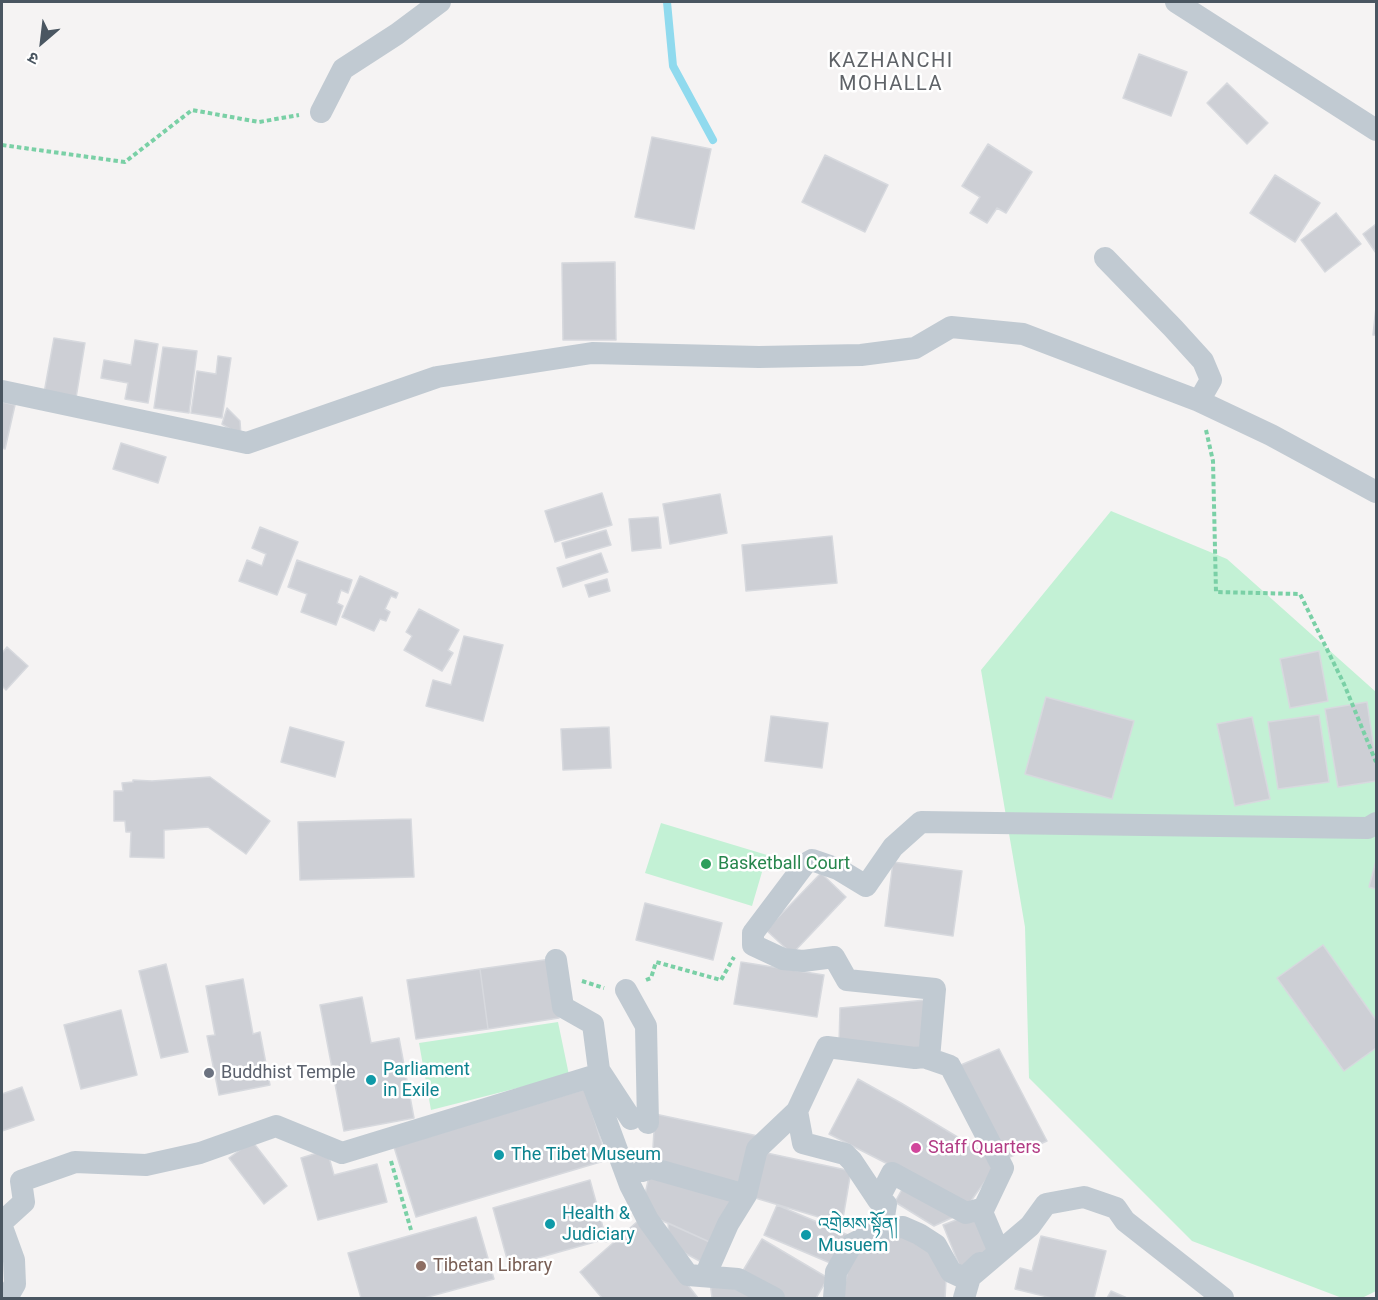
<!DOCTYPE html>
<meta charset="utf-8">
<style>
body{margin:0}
#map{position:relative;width:1378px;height:1300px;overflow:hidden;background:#f5f3f3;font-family:Roboto,"Noto Sans Devanagari",sans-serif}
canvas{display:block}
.frame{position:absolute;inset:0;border:3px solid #4a5661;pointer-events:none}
.north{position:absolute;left:12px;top:12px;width:60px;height:60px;-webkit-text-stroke:4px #fff;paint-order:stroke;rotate:208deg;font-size:16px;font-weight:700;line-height:24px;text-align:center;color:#4a5661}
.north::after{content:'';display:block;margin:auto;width:21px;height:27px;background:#4a5661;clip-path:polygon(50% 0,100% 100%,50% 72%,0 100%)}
</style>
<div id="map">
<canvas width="1378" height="1300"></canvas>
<div class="frame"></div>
<div class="north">उ</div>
</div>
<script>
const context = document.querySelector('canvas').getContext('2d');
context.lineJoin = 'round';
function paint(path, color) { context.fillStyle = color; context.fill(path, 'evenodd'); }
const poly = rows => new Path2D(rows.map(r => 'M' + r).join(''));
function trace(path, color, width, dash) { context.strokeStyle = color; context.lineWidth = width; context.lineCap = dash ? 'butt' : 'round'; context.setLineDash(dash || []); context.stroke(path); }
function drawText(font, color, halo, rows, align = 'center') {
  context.font = font + ' Roboto,"Noto Serif Tibetan",sans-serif'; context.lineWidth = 5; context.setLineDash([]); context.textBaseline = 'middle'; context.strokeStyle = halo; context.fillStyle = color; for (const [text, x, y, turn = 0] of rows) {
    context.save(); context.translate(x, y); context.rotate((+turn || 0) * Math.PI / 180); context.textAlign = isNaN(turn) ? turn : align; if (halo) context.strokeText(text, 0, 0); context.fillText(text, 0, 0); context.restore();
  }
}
paint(poly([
 [1111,511,1227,559,1376,692,1376,1291,1362,1298,1342,1298,1192,1241,1029,1078,1025,927,981,670],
 [661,823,767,855,752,906,645,873],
 [558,1022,569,1075,431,1110,419,1043]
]), '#c3f1d5');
trace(poly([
 [667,2,673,66,713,140]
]), '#90daee', 8);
const building = poly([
 [1139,54,1187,72,1171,116,1123,98,1139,54],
 [1227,83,1268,123,1247,144,1207,103,1227,83],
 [652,137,711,149,694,229,635,217,652,137],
 [988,144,1032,172,1006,213,997,208,987,223,970,213,980,197,962,186,988,144],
 [825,155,888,185,865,232,802,202,825,155],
 [1275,175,1320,203,1295,242,1250,213,1275,175],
 [1336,213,1361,244,1325,272,1301,240,1336,213],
 [1376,224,1376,253,1363,234,1376,224],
 [615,262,616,340,563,340,562,263,615,262],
 [1376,307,1376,335,1373,335,1376,307],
 [54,338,85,343,76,398,44,393,54,338],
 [135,340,158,344,148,403,125,399,128,383,101,378,104,360,131,365,135,340],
 [163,347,197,351,189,413,154,408,163,347],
 [218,356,231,358,222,418,191,413,197,371,216,374,218,356],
 [2,402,15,405,5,449,2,448,2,402],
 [227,408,240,421,241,436,222,424,227,408],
 [121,443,166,457,158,483,113,469,121,443],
 [602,493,612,525,555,542,545,511,602,493],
 [720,494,727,533,670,544,663,504,720,494],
 [658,517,661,548,632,551,629,519,658,517],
 [260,527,298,542,277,595,239,581,247,560,262,566,266,554,252,548,260,527],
 [606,530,611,545,566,558,562,543,606,530],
 [832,536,837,583,746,591,742,545,832,536],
 [601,553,608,572,563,587,557,568,601,553],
 [297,560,352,580,348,593,341,590,337,603,343,606,336,625,301,612,307,594,288,587,297,560],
 [360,576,398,593,396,598,391,596,385,609,390,612,386,621,380,619,374,631,342,617,360,576],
 [607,579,610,591,589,597,585,585,607,579],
 [419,609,459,630,448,650,453,653,442,671,404,650,412,636,406,632,419,609],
 [464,636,503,645,483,721,426,706,433,680,451,685,464,636],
 [7,647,28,666,6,690,2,686,2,653,7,647],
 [1319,651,1328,701,1290,708,1280,659,1319,651],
 [1046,697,1134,721,1112,799,1025,774,1046,697],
 [1367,702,1376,761,1376,781,1338,787,1325,709,1367,702],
 [1319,715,1329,782,1278,789,1268,722,1319,715],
 [771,716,828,723,822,768,765,761,771,716],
 [1252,717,1270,799,1235,806,1217,724,1252,717],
 [290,727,344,742,335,777,281,762,290,727],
 [609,727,611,768,563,770,561,729,609,727],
 [210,777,270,821,246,854,208,827,164,830,164,858,130,857,131,832,126,832,125,821,114,821,114,791,123,791,122,783,133,782,133,780,152,781,210,777],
 [411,819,414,877,300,880,298,822,411,819],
 [1376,861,1376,889,1369,887,1376,861],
 [893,862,962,871,953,936,885,926,893,862],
 [821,873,846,897,792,954,766,930,821,873],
 [645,903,722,923,713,960,636,940,645,903],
 [1323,945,1376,1020,1376,1048,1344,1071,1277,978,1323,945],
 [551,959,559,1018,488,1029,480,969,551,959],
 [741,962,824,975,817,1017,734,1004,741,962],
 [166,964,188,1052,161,1058,139,971,166,964],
 [480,969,488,1029,416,1039,407,980,480,969],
 [243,979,253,1034,260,1032,270,1085,219,1095,207,1036,215,1035,206,986,243,979],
 [362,997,371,1043,399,1038,414,1118,344,1131,320,1005,362,997],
 [926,1000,922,1052,839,1044,840,1008,926,1000],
 [121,1010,137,1075,81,1089,64,1025,121,1010],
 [999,1049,1047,1141,1003,1160,956,1067,999,1049],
 [858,1079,901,1103,999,1162,968,1205,829,1134,858,1079],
 [22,1087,34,1120,2,1131,2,1094,22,1087],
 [585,1089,607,1160,416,1217,394,1147,585,1089],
 [655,1114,758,1136,742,1185,652,1164,655,1114],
 [252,1141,287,1186,264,1204,229,1158,252,1141],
 [327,1150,334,1175,377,1164,387,1202,318,1220,301,1158,327,1150],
 [762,1152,851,1171,842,1224,752,1197,762,1152],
 [650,1172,737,1196,714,1244,654,1217,645,1194,650,1172],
 [590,1180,607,1242,602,1240,509,1266,493,1208,590,1180],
 [906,1182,960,1214,934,1226,895,1202,906,1182],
 [777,1205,848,1235,835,1265,764,1235,777,1205],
 [977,1212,991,1249,962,1272,943,1225,977,1212],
 [476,1217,494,1279,424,1298,361,1298,348,1253,476,1217],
 [638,1221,698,1298,602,1298,580,1272,638,1221],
 [668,1223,714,1244,705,1264,670,1245,668,1223],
 [896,1234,929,1248,946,1280,945,1298,842,1298,851,1255,896,1234],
 [1041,1236,1106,1251,1094,1298,1052,1298,1015,1289,1020,1268,1032,1271,1041,1236],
 [762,1239,828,1278,816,1298,782,1298,741,1274,762,1239],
 [710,1282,767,1298,712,1298,710,1282],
 [1111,1291,1127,1298,1107,1298,1111,1291]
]);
paint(building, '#cdcfd5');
trace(building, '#d7d9de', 1.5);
trace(poly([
 [2,145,125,162,192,110,259,122,299,115],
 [1206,430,1213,461,1216,592,1300,594,1344,684,1376,762],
 [646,980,651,978,656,962,721,980,734,957],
 [582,981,604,988],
 [391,1161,411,1230]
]), '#7ad0a6', 4, [4.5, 3]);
trace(poly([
 [1176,2,1376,130],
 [321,112,343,69,397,34,440,2],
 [1105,258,1173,328,1203,361,1211,380,1199,401],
 [2,391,247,443,437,377,592,353,759,357,861,355,915,348,951,327,1023,334,1199,401,1271,435,1376,492],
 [556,960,563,1007,593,1024,599,1070,631,1119],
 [626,990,646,1026,648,1123],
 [929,1059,935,989,847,980,834,957,803,961,783,959,753,945,753,933,805,864,812,860,838,869,866,886,893,847,921,822,1368,828,1376,823],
 [642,1171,651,1168,746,1195],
 [878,1200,892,1173,966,1213,984,1208],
 [2,1222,24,1202,21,1181,75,1162,146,1165,200,1153,276,1126,342,1153,590,1077,630,1185,648,1220,688,1275,738,1279,774,1298],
 [2,1227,14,1260,15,1284,7,1298],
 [882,1229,903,1227,919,1234,936,1245,951,1272,964,1278,980,1263],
 [705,1276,728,1224,746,1195,757,1149,797,1111],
 [834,1298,836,1272,852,1244,882,1229,886,1204,878,1200,852,1161,845,1154,803,1143,797,1111,827,1047,915,1058,924,1057,950,1066,1003,1168,982,1212,999,1252],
 [964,1298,970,1277,1030,1226,1046,1204,1084,1197,1116,1208,1125,1221,1223,1298]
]), '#c1cad2', 22);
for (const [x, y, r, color] of [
 [706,864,6,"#2e9e5b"],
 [209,1073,6,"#6b7280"],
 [371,1080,6,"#0f9aa8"],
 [916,1148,6,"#d1479c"],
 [499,1155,6,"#0f9aa8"],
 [550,1224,6,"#0f9aa8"],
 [806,1235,6,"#0f9aa8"],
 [421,1266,6,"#8d6e63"]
]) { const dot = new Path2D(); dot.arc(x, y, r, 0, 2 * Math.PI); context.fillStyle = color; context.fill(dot); trace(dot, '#fff', 2); }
drawText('18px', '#27864d', '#fff', [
 ["Basketball Court",718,864]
], 'left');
drawText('18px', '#0d838f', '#fff', [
 ["Parliament",383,1070],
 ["in Exile",383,1091],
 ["The Tibet Museum",511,1155],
 ["Health &",562,1214],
 ["Judiciary",562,1235],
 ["འགྲེམས་སྟོན།",818,1225],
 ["Musuem",818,1246]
], 'left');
drawText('18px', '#5b616d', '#fff', [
 ["Buddhist Temple",221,1073]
], 'left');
drawText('18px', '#b23c85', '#fff', [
 ["Staff Quarters",928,1148]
], 'left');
drawText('18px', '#785e54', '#fff', [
 ["Tibetan Library",433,1266]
], 'left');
context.letterSpacing = '1.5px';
drawText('20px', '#5f6368', '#fff', [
 ["KAZHANCHI",891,62],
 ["MOHALLA",891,85]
]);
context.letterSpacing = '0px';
</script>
